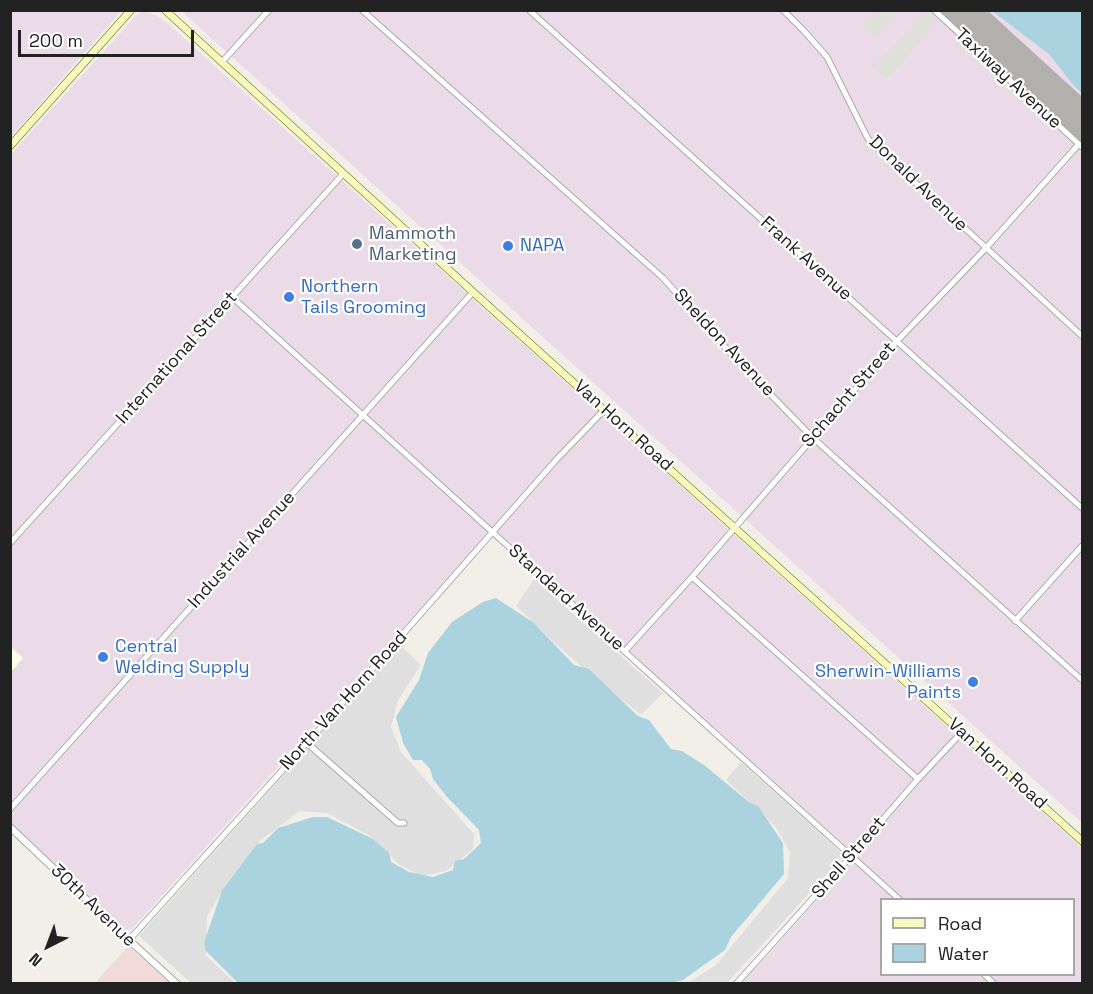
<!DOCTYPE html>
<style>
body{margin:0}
#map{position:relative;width:1093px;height:994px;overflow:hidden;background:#f2efe9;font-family:"Space Grotesk",sans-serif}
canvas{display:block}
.frame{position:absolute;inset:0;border:12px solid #222;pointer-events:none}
.legend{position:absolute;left:880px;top:898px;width:195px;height:78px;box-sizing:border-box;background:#fff;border:2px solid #a7a7a7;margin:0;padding:8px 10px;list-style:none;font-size:18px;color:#222}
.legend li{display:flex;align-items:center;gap:12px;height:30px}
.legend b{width:30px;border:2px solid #a7a7a7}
.north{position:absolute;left:18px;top:916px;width:60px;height:60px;-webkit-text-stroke:4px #fff;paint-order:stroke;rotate:222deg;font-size:16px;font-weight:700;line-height:24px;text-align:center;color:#222}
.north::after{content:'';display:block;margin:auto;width:21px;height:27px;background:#222;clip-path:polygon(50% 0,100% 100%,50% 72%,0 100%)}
.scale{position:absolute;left:18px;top:30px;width:176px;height:27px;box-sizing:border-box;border:3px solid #222;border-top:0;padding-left:8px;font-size:18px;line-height:21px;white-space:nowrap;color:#222;-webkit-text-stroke:4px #fff;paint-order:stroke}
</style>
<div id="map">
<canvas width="1093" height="994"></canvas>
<div class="frame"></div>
<ul class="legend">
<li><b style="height:8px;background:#f7fabf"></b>Road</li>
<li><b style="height:16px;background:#aad3df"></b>Water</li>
</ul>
<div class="north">N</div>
<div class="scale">200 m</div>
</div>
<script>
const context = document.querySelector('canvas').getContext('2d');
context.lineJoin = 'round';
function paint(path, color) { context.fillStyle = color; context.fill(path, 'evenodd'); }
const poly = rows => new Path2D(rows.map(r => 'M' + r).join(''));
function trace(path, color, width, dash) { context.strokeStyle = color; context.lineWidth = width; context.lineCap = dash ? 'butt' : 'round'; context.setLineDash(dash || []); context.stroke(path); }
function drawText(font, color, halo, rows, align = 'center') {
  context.font = font + ' "Space Grotesk",sans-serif'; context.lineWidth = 4.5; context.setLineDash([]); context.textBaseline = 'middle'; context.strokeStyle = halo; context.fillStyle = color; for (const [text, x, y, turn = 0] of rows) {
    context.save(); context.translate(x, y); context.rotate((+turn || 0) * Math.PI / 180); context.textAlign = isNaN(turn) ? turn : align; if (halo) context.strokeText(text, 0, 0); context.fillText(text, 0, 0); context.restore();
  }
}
paint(poly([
 [534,579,663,693,641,715,570,657,516,606],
 [400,645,421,665,398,700,391,727,401,752,474,834,473,849,446,871,422,876,400,865,370,836,327,813,300,811,261,840,225,885,207,917,206,956,235,983,191,983,139,936],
 [741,762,844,855,727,983,686,984,716,965,788,878,790,852,775,826,726,780]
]), '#e0dfdf');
paint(poly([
 [128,946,170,983,95,983]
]), '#f2dad9');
paint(poly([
 [11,10,121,11,11,137,10,11],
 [145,11,158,16,166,22,1082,848,1082,983,742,983,857,856,493,528,132,929,128,930,123,928,11,824,11,154,125,28,138,14],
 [882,900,1074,900,1074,974,882,974],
 [181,11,1082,11,1082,823]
]), '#ebdbe8');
paint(poly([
 [11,647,23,658,11,672]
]), '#ffffe5');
paint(poly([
 [877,11,900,11,875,38,862,26],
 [925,11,938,20,902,63,886,78,871,65,889,51]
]), '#e1dfda');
paint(poly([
 [992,11,1082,11,1082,93,1074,86,1049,54],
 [496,598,534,623,574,665,589,669,638,716,649,720,671,749,682,751,704,765,749,802,758,806,783,843,784,874,731,937,725,950,683,980,671,983,238,983,206,951,204,943,222,890,257,844,263,843,278,828,313,817,327,817,373,839,389,853,391,862,409,872,433,877,453,870,455,861,464,859,481,843,479,830,447,797,433,779,430,769,422,760,413,760,403,743,396,717,419,680,428,653,452,622,483,602]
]), '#aad3df');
trace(poly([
 [958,10,1082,123]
]), '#b1b0ac', 39);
const minor = poly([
 [362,10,663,278,734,357,812,437,1082,680],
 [529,10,1082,508],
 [783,10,804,31,827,57,868,139,1082,336],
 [934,10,1082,147],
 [222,62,269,10],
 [232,297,900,900],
 [10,543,343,174],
 [692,577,918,779],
 [1015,621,1082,546],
 [625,651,692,577,897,341,986,248,1079,144],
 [307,743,398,823,404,823],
 [10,809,473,292],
 [129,940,307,743,556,460,605,409],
 [984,974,994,984],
 [736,984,851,856,918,779,962,732]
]);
const tertiary = poly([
 [10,827,129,940,177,984]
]);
const secondary = poly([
 [165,10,473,292,1082,841],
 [10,146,131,10]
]);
trace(minor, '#a9a9a9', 7);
trace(tertiary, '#a9a9a9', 8);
trace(secondary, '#707d05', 8);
trace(minor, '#fff', 5);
trace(tertiary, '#fff', 6);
trace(secondary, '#f7fabf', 7);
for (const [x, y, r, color] of [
 [357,244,6,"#5c6f8a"],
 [508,246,6,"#3f7fe0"],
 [289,297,6,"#3f7fe0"],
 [103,657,6,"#3f7fe0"],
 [973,682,6,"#3f7fe0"]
]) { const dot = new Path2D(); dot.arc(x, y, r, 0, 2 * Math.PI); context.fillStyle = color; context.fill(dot); trace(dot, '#fff', 2); }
drawText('18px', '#222', '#fff', [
 ["Taxiway Avenue",1008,79,43],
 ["Donald Avenue",918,184,44],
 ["Frank Avenue",806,259,42],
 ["Sheldon Avenue",724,343,47],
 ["International Street",177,358,-48],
 ["Schacht Street",849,395,-49],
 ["Van Horn Road",623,426,42],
 ["Industrial Avenue",242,550,-48],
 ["Standard Avenue",566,598,42],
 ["North Van Horn Road",344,701,-48],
 ["Van Horn Road",997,764,42],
 ["Shell Street",849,858,-49],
 ["30th Avenue",93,906,44]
]);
drawText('18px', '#4e5e75', '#fff', [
 ["Mammoth",369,234],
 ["Marketing",369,255]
], 'left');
drawText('18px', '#366cbe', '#fff', [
 ["NAPA",520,246],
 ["Northern",301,287],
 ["Tails Grooming",301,308],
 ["Central",115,647],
 ["Welding Supply",115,668],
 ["Sherwin-Williams",961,672,"right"],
 ["Paints",961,693,"right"]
], 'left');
</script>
